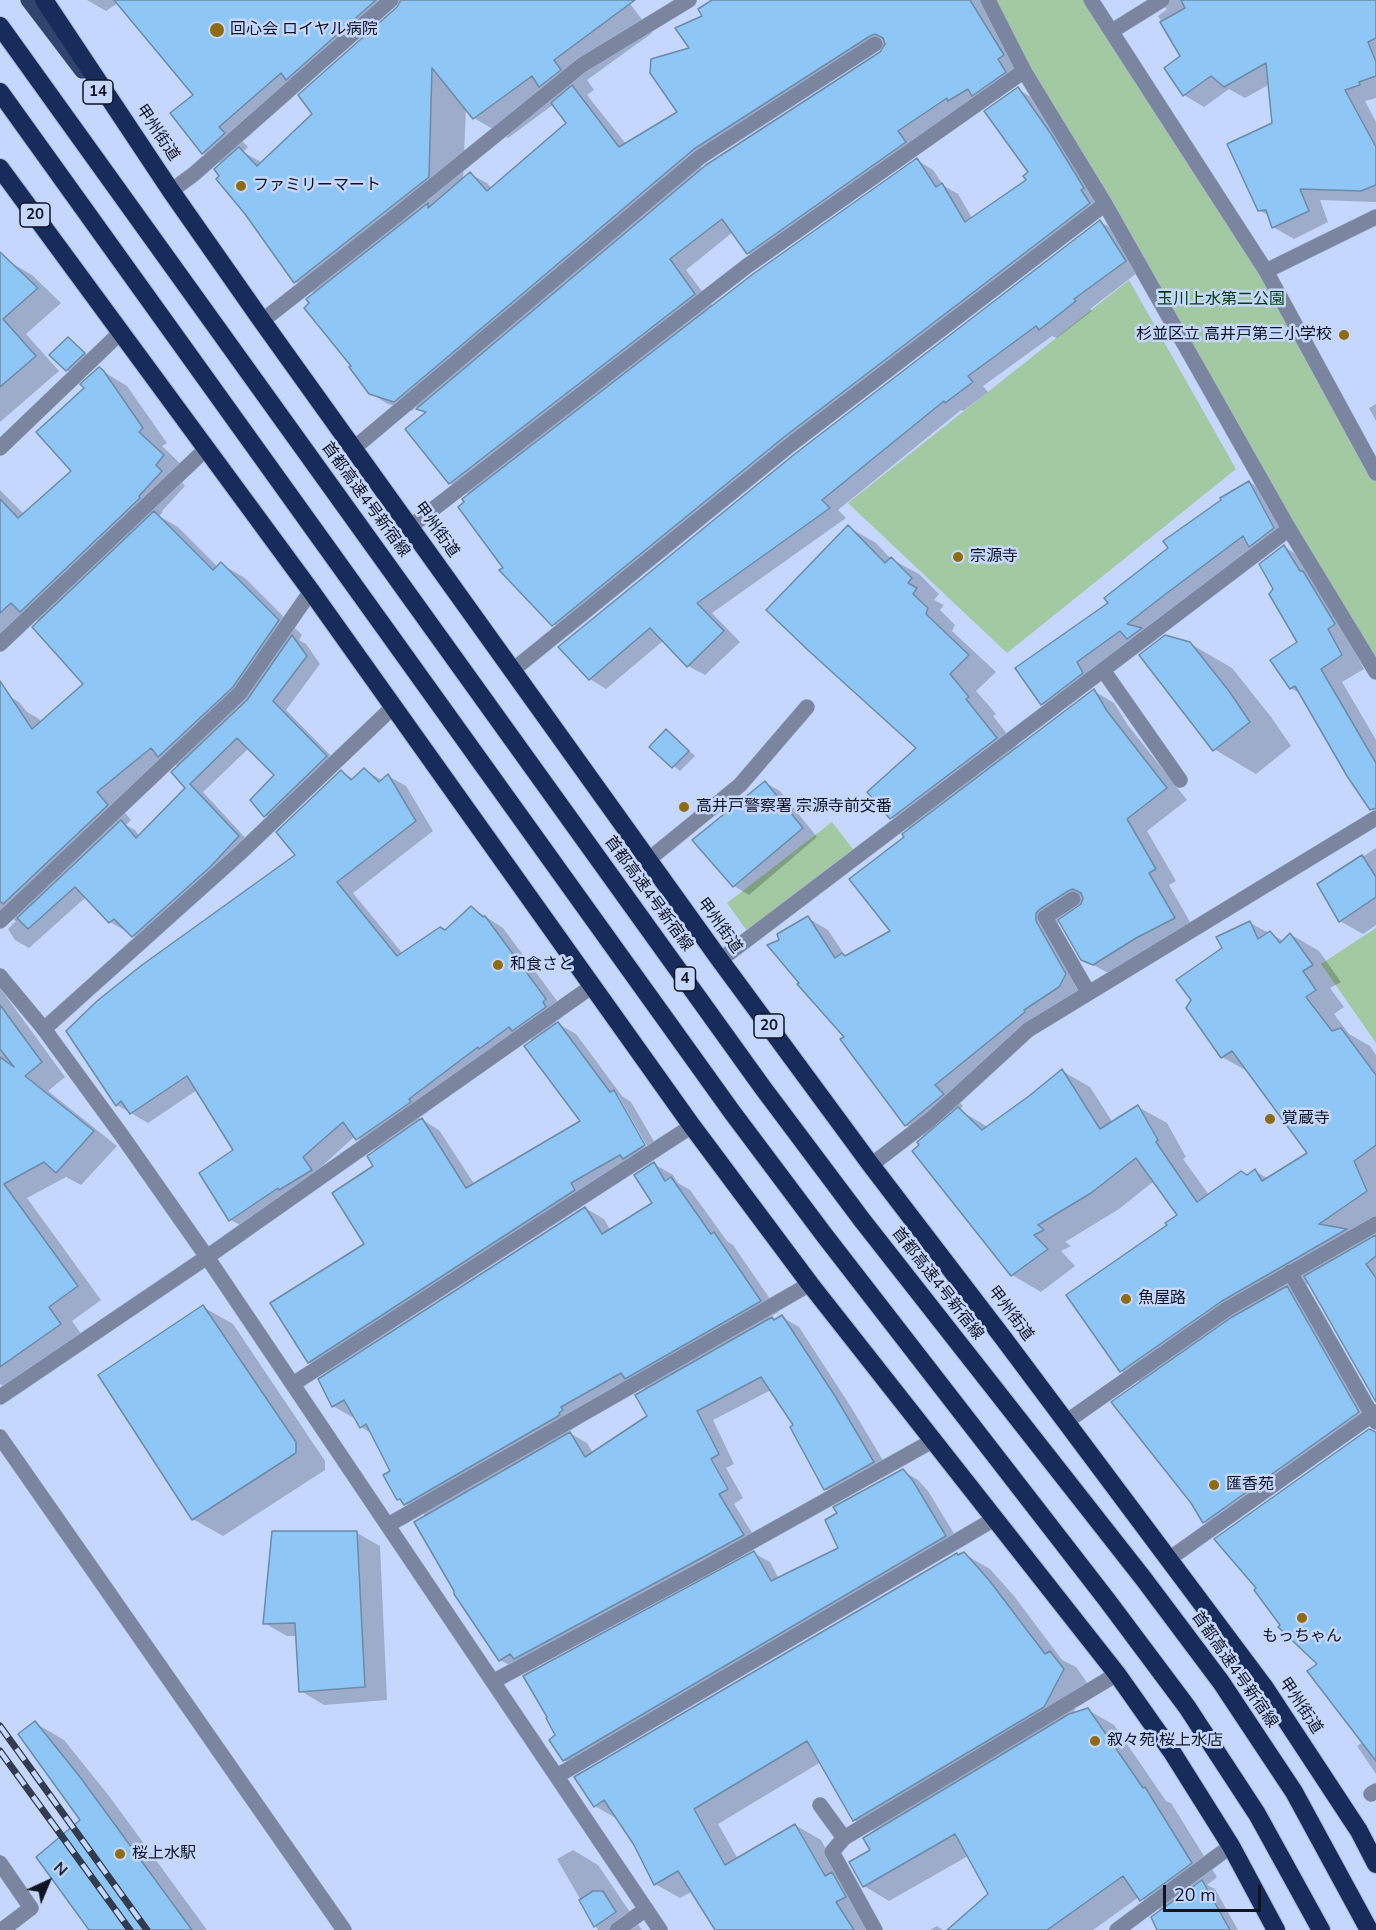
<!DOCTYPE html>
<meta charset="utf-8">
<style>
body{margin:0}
#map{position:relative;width:1376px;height:1930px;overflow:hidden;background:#c5d7fd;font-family:"Nunito Sans",sans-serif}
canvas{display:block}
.north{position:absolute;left:18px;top:1852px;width:60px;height:60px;-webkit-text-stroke:4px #c5d7fd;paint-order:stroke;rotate:44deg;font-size:16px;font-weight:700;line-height:24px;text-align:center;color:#0e1421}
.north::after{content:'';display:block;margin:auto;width:21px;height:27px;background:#0e1421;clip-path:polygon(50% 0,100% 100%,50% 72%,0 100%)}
.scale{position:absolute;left:1163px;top:1885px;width:98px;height:27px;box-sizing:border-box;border:3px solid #0e1421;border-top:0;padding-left:8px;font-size:18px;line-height:21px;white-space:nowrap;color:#0e1421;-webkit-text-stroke:4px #c5d7fd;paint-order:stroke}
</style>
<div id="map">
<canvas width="1376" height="1930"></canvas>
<div class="north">N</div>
<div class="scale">20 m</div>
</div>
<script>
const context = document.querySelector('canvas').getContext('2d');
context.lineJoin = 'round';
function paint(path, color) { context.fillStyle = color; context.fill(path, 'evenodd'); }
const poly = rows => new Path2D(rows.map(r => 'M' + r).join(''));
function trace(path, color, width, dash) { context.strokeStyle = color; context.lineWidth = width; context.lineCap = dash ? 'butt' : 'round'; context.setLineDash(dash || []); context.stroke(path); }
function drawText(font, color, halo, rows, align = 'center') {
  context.font = font + ' "Nunito Sans","Noto Sans JP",sans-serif'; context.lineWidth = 5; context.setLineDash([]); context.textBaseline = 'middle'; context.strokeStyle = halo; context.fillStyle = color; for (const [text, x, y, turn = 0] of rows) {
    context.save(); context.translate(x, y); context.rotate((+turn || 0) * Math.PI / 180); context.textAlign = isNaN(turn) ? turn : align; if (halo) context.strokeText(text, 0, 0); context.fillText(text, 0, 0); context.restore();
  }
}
paint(poly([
 [988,0,1091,0,1266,271,1376,473,1376,670],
 [1129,280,1236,469,1007,653,848,503],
 [832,822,853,849,747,931,727,903],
 [1376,928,1376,1043,1321,964]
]), '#a2c9a2');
paint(poly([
 [87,0,402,0,242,141,248,147,243,152,263,163,441,0,628,1,652,33,587,80,594,90,587,95,626,144,679,112,691,49,739,0,986,0,1022,82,990,104,983,100,914,141,922,152,765,263,748,253,733,232,686,270,713,306,917,160,933,170,944,186,958,194,972,218,1028,181,1030,173,1018,89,1034,99,1105,213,801,446,570,634,553,624,505,568,470,495,450,483,407,430,427,413,416,407,412,411,388,404,370,393,311,304,315,293,295,282,221,176,222,164,203,153,195,95,118,3,106,11],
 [885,46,881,53,702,169,701,167,711,159],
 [554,104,568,124,492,189,487,183,470,174,463,180,466,107,474,118,508,138],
 [1152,0,1376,0,1376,98,1365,101,1376,122,1376,202,1320,200,1328,222,1294,239,1273,227,1269,216,1259,210,1274,124,1270,84,1245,98,1229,89,1204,107,1184,95,1182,57,1158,16,1167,9],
 [1100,222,1117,231,1141,270,1090,309,1092,311,1057,338,1052,336,983,386,988,392,963,411,961,410,838,510,846,518,712,613,740,642,705,675,688,666,664,640,606,689,590,679],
 [8,261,32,275,61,303,26,334,59,371,0,422,0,262],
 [68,339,91,358,74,374,67,370],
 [99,369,127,386,167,443,162,446,187,470,179,479,185,486,162,511,163,512,159,516,178,527,218,567,221,564,245,578,302,635,299,640,306,644,320,664,286,710,340,765,279,823,265,815,276,775,249,748,203,792,252,845,146,944,133,936,125,929,124,930,110,922,86,897,29,948,15,940,8,929,16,921,0,912,0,691,19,702,27,712,39,719,42,723,85,684,40,622,33,618,0,648,0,490,24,514,73,471,86,388],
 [172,763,179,767,187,788,140,837,135,830,126,825,131,820,120,807],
 [1376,404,1376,421,1369,408],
 [1249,482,1264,491,1288,537,1057,712,1042,704,1110,603,1223,500],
 [848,527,876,543,891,559,919,574,939,594,934,600,944,605,940,610,955,625,952,631,996,672,976,691,996,714,993,716,1018,748,1094,691,1114,703,1127,724,1187,800,1147,831,1176,881,1169,885,1194,929,1114,976,1082,959,1060,921,1056,925,1086,986,955,1098,963,1106,959,1110,988,1127,1062,1071,1090,1087,1113,1123,1138,1107,1167,1123,1186,1157,1183,1159,1209,1195,1248,1177,1255,1171,1269,1179,1309,1154,1249,1072,1222,1057,1224,949,1250,923,1284,941,1290,934,1319,951,1341,982,1330,988,1344,1007,1334,1014,1349,1034,1370,1046,1376,1055,1376,1396,1309,1283,1294,1292,1371,1419,1218,1530,1204,1522,1142,1383,1121,1371,1169,1225,1179,1215,1154,1181,1119,1209,1065,1242,1071,1246,1061,1251,1075,1266,1041,1292,1012,1275,914,1151,921,1145,926,1137,906,1125,842,1039,846,1037,801,983,781,941,808,918,828,930,846,957,893,931,907,837,911,830,891,818,918,748],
 [1284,547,1306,560,1364,669,1342,682,1376,740,1376,812,1371,809,1302,695,1291,688,1299,642,1275,589],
 [1189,643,1232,668,1271,717,1291,746,1256,774,1214,749],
 [666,731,673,735,695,756,680,771,651,747],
 [365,770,383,781,388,776,406,786,433,831,353,893,403,954,446,932,471,907,503,928,563,1009,559,1012,563,1017,555,1022,576,1034,622,1096,631,1102,662,1155,642,1168,637,1165,588,1194,592,1200,327,1372,309,1362,366,1244,377,1151,355,1136,320,1168,328,1180,248,1230,231,1220,235,1150,197,1090,148,1123,117,1105,81,1052,297,856,341,772,354,779],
 [526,1037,533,1041,582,1122,475,1185,439,1130,419,1118,428,1112,426,1110],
 [615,1095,618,1095,650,1151,647,1152],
 [765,783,780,791,817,837,749,895,734,886],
 [1376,848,1376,925,1363,934,1340,921,1319,885],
 [0,971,0,988,65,1077,48,1091,117,1146,81,1185,66,1177,27,1198,101,1300,72,1321,84,1338,11,1390,0,1384],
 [654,1164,673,1175,678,1183,690,1190,727,1241,733,1245,779,1312,769,1317,776,1321,782,1317,799,1327,851,1407,890,1472,841,1499,825,1489,795,1426,771,1390,713,1420,734,1464,726,1468,743,1498,734,1504,759,1544,516,1669,500,1660,456,1591,426,1516,398,1499,392,1472,372,1434,361,1427,355,1416,352,1417,333,1406,321,1385,585,1208,604,1219,611,1231,654,1203],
 [638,1385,647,1390,649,1417,593,1453,587,1443,568,1432,578,1426,577,1424],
 [203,1307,233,1324,325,1461,325,1470,223,1536,193,1519],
 [1376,1443,1376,1774,1357,1746,1363,1742,1319,1664],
 [903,1471,918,1480,928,1491,961,1545,579,1769,564,1760,754,1553,770,1562,779,1579,840,1548],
 [357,1533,380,1546,387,1700,324,1705,301,1691,297,1636,287,1636,264,1623],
 [964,1554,990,1569,1014,1596,1062,1660,1076,1667,1088,1684,1072,1715,1088,1710,1114,1725,1166,1801,1171,1803,1217,1877,1207,1885,1215,1889,1238,1930,1162,1930,1162,1911,1139,1897,1093,1930,949,1930,990,1894,968,1856,889,1901,864,1886,876,1832,854,1820,821,1762,718,1824,738,1859,795,1825,821,1840,869,1930,717,1930,693,1891,680,1898,655,1884,635,1845,619,1820,595,1806],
 [35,1723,64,1740,109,1796,207,1930,91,1930,82,1821],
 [573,1850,598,1865,642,1930,598,1930,557,1859],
 [937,1926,943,1930,930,1930]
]), '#0003');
const building = poly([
 [114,0,376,0,286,80,281,73,219,127,225,133,202,154,170,113,193,95,114,0],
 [401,0,635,0,554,60,561,70,539,87,532,76,473,119,432,68,429,177,294,283,245,214,216,179,219,176,214,169,239,147,257,166,312,114,298,95,397,7,401,0],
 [712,0,970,0,1004,55,998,59,1006,72,972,96,968,89,948,101,947,98,898,131,906,142,747,254,722,219,670,259,695,294,449,484,405,429,426,412,416,409,706,165,880,52,885,44,883,38,875,34,870,36,694,149,394,402,369,394,349,367,351,366,304,308,309,303,306,299,428,203,428,208,470,172,487,191,566,123,551,103,572,85,619,147,677,112,650,73,651,59,689,48,675,28,702,16,698,9,712,0],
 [1181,0,1376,0,1376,38,1368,42,1376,62,1376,76,1359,82,1360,85,1345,90,1376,147,1376,185,1361,191,1300,189,1309,211,1272,228,1266,210,1258,211,1227,144,1272,123,1266,63,1224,87,1211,76,1183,96,1164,68,1180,56,1160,22,1185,8,1181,0],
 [1018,87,1051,134,1084,188,1081,190,1090,203,784,437,552,626,499,570,503,568,458,507,464,502,462,499,753,274,917,158,936,187,942,183,965,222,1026,180,1023,176,1028,172,984,111,1018,87],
 [1100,220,1126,261,1074,299,1076,301,1039,330,1036,326,968,376,973,382,945,403,944,401,822,500,830,508,697,603,724,631,687,667,650,628,589,680,558,647,796,453,1100,220],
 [0,252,38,288,3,319,36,356,0,387,0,252],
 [68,337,85,353,66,371,49,355,68,337],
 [99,367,103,370,143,428,139,432,164,455,156,465,162,471,139,496,140,498,20,612,11,603,0,613,0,499,18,518,71,471,36,432,84,388,80,384,99,367],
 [1249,481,1274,528,1249,547,1243,536,1163,596,1127,624,1142,628,1127,639,1120,631,1077,662,1083,673,1041,705,1015,668,1108,603,1104,598,1168,548,1163,541,1221,500,1220,498,1249,481],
 [154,511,213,570,221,562,279,620,233,687,158,757,151,748,97,792,108,805,3,904,0,901,0,681,32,729,83,684,32,627,154,511],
 [848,525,885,563,891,557,912,578,908,583,917,588,913,594,928,608,926,614,969,655,950,674,969,697,966,699,997,738,890,819,867,792,916,748,810,652,766,610,848,525],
 [1284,545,1300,571,1303,571,1335,624,1328,629,1342,655,1321,669,1376,763,1376,808,1370,810,1347,776,1295,686,1290,689,1270,660,1297,642,1269,594,1273,589,1259,564,1284,545],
 [292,635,307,656,273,701,327,756,264,817,250,800,274,775,237,738,190,784,239,836,210,867,132,937,114,919,109,923,75,887,28,929,17,918,121,820,136,838,185,788,171,772,247,700,292,635],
 [1165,635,1190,642,1229,691,1250,722,1213,751,1139,655,1165,635],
 [1094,689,1107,711,1167,788,1127,819,1156,869,1149,873,1175,918,1136,938,1093,965,1081,960,1058,920,1081,904,1083,898,1081,893,1073,889,1068,891,1040,909,1036,913,1036,921,1066,974,1059,987,1024,1010,1025,1012,935,1085,944,1094,905,1126,840,1039,844,1037,797,984,799,983,767,945,779,940,777,934,808,916,835,958,842,953,845,956,890,931,849,879,904,837,902,834,1094,689],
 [666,729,689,751,672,768,649,747,666,729],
 [364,768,379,782,388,774,416,821,337,882,397,956,440,927,445,930,471,906,483,917,485,916,546,999,543,1002,546,1007,512,1031,509,1027,479,1049,478,1047,409,1099,411,1102,356,1140,343,1122,303,1157,312,1170,279,1190,278,1188,229,1221,199,1173,233,1150,187,1076,130,1114,121,1101,116,1106,66,1031,97,1001,142,965,295,855,276,832,341,770,351,780,364,768],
 [765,781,803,828,733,887,692,840,765,781],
 [1362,855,1376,877,1376,897,1339,922,1317,884,1362,855],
 [1250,921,1258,939,1270,931,1280,943,1290,933,1313,965,1303,971,1316,990,1306,997,1332,1031,1341,1028,1376,1075,1376,1145,1354,1161,1367,1191,1319,1224,1347,1229,1222,1301,1120,1372,1066,1295,1167,1225,1165,1223,1177,1215,1136,1158,1091,1193,1038,1225,1044,1230,1034,1235,1048,1249,1011,1276,912,1151,919,1145,917,1142,958,1107,982,1130,1029,1096,1062,1069,1100,1129,1138,1105,1158,1140,1156,1142,1197,1202,1241,1171,1247,1175,1255,1169,1262,1181,1307,1153,1232,1051,1221,1058,1186,1008,1191,1000,1176,980,1222,948,1216,937,1250,921],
 [0,1005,42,1062,25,1076,94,1131,56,1173,44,1162,4,1184,78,1286,49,1307,61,1324,0,1367,0,1057,14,1067,0,1049,0,1005],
 [558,1022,610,1092,614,1090,645,1145,623,1159,620,1155,571,1183,575,1190,308,1363,270,1303,364,1244,332,1193,373,1166,367,1156,422,1118,466,1188,580,1121,524,1046,558,1022],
 [654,1162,665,1181,671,1177,711,1234,714,1232,761,1301,625,1379,621,1373,561,1407,563,1410,559,1413,560,1415,404,1505,400,1499,397,1500,383,1475,390,1471,366,1424,360,1428,344,1400,332,1407,318,1379,585,1207,602,1234,652,1203,634,1175,654,1162],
 [1376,1235,1376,1256,1366,1264,1376,1278,1376,1402,1304,1276,1376,1235],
 [1287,1286,1359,1412,1203,1523,1191,1503,1111,1402,1232,1317,1287,1286],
 [203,1305,296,1442,296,1453,192,1520,98,1375,203,1305],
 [782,1315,835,1396,874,1462,824,1490,790,1427,793,1425,761,1377,697,1411,719,1454,711,1459,728,1489,719,1494,744,1535,514,1659,510,1654,499,1661,454,1594,454,1591,414,1522,570,1432,585,1457,647,1416,635,1395,772,1317,774,1320,782,1315],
 [1369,1429,1376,1432,1376,1761,1307,1671,1317,1664,1278,1627,1280,1625,1254,1590,1256,1588,1214,1539,1369,1429],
 [903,1469,913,1481,946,1536,563,1761,549,1740,555,1735,546,1718,547,1717,523,1676,754,1551,771,1581,838,1548,825,1520,837,1513,833,1507,903,1469],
 [272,1531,357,1531,365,1687,299,1692,295,1623,263,1624,272,1531],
 [964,1552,989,1580,1045,1654,1050,1651,1064,1669,1044,1707,853,1821,807,1741,694,1809,725,1865,795,1824,825,1876,832,1872,846,1897,836,1902,854,1930,715,1930,678,1871,654,1885,634,1845,604,1800,594,1807,574,1777,957,1553,958,1555,964,1552],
 [1088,1708,1143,1788,1145,1787,1192,1863,1140,1901,1123,1876,1047,1930,947,1930,988,1894,955,1834,863,1887,849,1862,870,1850,863,1838,1069,1714,1088,1708],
 [35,1721,80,1777,192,1930,89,1930,36,1857,80,1820,18,1734,35,1721],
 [1202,1880,1230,1930,1157,1930,1151,1917,1202,1880],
 [593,1891,603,1891,616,1912,594,1927,579,1900,593,1891]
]);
paint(building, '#8ec6f6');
trace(building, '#6b8ba7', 1.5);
const lane = poly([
 [1112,31,1162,0],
 [171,191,194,174,391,0],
 [0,448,121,332],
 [353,449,700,157,875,44],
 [410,527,747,266,1024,71],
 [0,644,207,448],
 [513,670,790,445,1105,204],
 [1103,670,1180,780],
 [648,860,740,785,807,707],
 [1073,899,1045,917,1088,992],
 [0,921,240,693,311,591],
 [720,960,1289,529],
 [44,1029,239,854,393,707],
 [1290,1272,1376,1422],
 [293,1384,692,1126],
 [1066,1422,1227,1309,1376,1224],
 [0,1437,344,1930],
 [388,1525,810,1284],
 [1169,1559,1376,1412],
 [494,1681,710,1565,934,1440],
 [557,1776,996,1518],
 [1371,1794,1376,1791],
 [820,1805,844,1838,1117,1674],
 [844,1838,832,1852,875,1930],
 [617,1930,646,1909],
 [1117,1930,1231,1846]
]);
const street = poly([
 [988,0,1024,71,1105,204,1289,529,1376,672],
 [1091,0,1266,271,1376,473],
 [1266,271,1376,217],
 [262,321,397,215,582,65,689,0],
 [0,976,44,1029,120,1133,207,1257,660,1930],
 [871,1165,931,1119,1028,1030,1376,818],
 [0,1397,207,1257,591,987],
 [0,1863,31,1908,2,1930]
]);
const primary = poly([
 [28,0,82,71]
]);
const highway = poly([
 [44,0,171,191,262,321,720,960,871,1165,1004,1339,1265,1688,1359,1831,1376,1864],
 [0,26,763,1088,862,1220,1143,1578,1221,1682,1294,1792,1369,1930],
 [0,92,732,1112,825,1236,1107,1600,1187,1707,1257,1814,1321,1930],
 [0,168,311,591,692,1126,810,1284,1117,1674,1172,1752,1231,1846,1276,1930]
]);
trace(lane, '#a4b4d5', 16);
trace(street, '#a4b4d5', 16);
trace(primary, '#a4b4d5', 16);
trace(highway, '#a4b4d5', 20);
trace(lane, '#7a869f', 15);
trace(street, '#7a869f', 15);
trace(primary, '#31446e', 15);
trace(highway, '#182c5c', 18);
const rail = poly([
 [0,1726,147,1930],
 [0,1751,130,1930]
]);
trace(rail, '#333c4e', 7);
trace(rail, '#c5d7fd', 4.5, [14]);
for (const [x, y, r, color] of [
 [217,30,8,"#8f6c11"],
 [241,186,6,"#8f6c11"],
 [1344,335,6,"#8f6c11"],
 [958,557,6,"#8f6c11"],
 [684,807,6,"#8f6c11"],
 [498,965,6,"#8f6c11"],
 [1270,1119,6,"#8f6c11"],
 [1126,1299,6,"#8f6c11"],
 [1214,1485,6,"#8f6c11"],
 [1302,1618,6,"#8f6c11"],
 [1095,1741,6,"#8f6c11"],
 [120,1854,6,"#8f6c11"]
]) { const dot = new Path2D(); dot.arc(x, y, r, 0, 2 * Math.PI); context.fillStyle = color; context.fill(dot); trace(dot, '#c5d7fd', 2); }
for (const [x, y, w] of [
 [98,92,30],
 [35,215,30],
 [685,979,21],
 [769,1026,30]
]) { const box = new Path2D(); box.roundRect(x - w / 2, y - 12, w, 24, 4.5); context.fillStyle = '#c5d7fd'; context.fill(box); trace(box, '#0e1421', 1.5); }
drawText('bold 15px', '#0e1421', null, [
 ["14",98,92],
 ["20",35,215],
 ["4",685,979],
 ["20",769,1026]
]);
drawText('16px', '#0e1421', '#c5d7fd', [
 ["回心会 ロイヤル病院",230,30],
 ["ファミリーマート",253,186],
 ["杉並区立 高井戸第三小学校",1332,335,"right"],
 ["宗源寺",970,557],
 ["高井戸警察署 宗源寺前交番",696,807],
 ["和食さと",510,965],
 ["覚蔵寺",1282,1119],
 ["魚屋路",1138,1299],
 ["匯香苑",1226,1485],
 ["もっちゃん",1302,1637,"center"],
 ["叙々苑 桜上水店",1107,1741],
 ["桜上水駅",132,1854]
], 'left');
drawText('16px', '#0e1421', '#c5d7fd', [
 ["甲州街道",157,133,56],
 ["首都高速4号新宿線",365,500,54],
 ["甲州街道",436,530,54],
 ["首都高速4号新宿線",648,894,54],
 ["甲州街道",719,926,54],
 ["首都高速4号新宿線",937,1284,52],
 ["甲州街道",1010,1314,53],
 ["首都高速4号新宿線",1234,1670,55],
 ["甲州街道",1300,1706,56]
]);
drawText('16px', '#003b0a', '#c5d7fd', [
 ["玉川上水第二公園",1221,300]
]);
</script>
